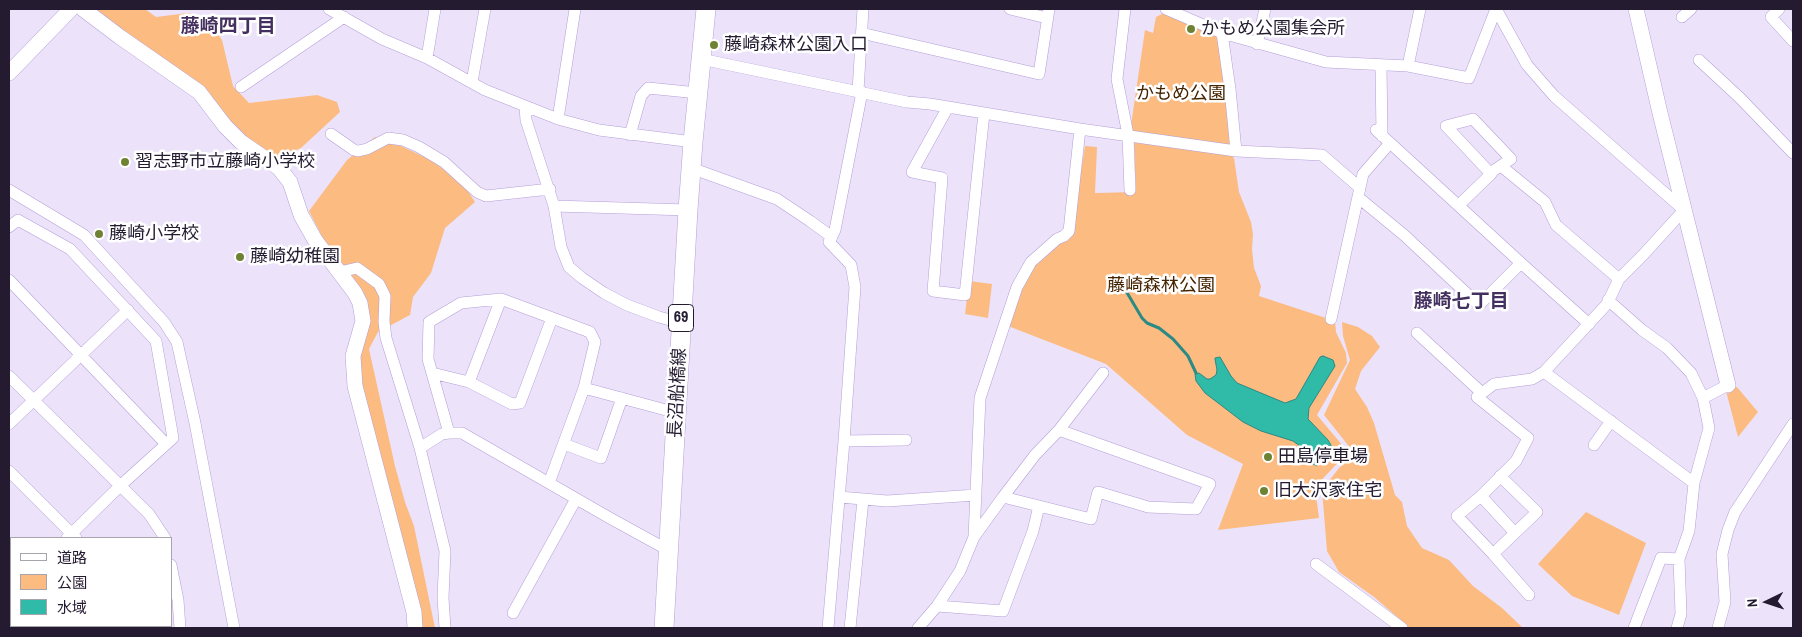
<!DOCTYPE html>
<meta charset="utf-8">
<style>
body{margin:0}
#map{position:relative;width:1802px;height:637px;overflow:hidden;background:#ece3fb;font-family:"Archivo Narrow","Noto Sans JP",sans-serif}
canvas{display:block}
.frame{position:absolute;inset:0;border:10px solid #241b30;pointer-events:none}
.legend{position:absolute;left:10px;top:537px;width:162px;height:90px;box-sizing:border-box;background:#fff;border:1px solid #a7a4ac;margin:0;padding:6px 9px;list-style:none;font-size:15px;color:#241b30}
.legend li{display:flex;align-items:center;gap:10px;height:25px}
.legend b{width:25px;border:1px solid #a7a4ac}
.north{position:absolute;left:1742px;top:577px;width:50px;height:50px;-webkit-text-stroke:4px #fff;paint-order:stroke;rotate:266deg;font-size:14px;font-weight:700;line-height:20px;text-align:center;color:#241b30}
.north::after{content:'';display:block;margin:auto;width:18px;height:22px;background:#241b30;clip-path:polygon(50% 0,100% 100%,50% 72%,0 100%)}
</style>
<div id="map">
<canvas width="1802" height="637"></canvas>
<div class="frame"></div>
<ul class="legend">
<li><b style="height:6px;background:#fff"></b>道路</li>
<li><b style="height:14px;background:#fcbb81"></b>公園</li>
<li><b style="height:14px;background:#30baa8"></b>水域</li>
</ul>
<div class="north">N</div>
</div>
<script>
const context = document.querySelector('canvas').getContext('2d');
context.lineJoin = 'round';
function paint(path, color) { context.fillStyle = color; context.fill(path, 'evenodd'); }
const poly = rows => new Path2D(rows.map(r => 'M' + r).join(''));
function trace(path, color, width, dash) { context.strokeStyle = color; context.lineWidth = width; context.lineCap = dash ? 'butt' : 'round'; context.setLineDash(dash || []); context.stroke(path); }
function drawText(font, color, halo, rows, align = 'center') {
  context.font = font + ' "Archivo Narrow","Noto Sans JP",sans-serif'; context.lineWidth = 5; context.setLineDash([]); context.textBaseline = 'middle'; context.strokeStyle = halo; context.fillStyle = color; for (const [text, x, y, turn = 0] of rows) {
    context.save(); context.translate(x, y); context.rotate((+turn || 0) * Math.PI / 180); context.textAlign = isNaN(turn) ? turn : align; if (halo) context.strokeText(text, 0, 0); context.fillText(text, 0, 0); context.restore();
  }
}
paint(poly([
 [93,9,145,9,156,17,188,13,208,19,222,40,233,86,249,103,317,95,337,102,340,112,301,148,279,157,256,148],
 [1166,12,1217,35,1226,89,1230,143,1227,146,1134,133,1131,125,1145,30,1153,33,1156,17],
 [375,137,401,146,433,161,466,188,475,202,445,228,431,273,413,297,410,315,378,332,369,349,395,466,405,502,414,526,435,628,421,628,359,386,359,351,368,318,331,254,309,211,347,160],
 [1134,140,1230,155,1234,158,1239,192,1251,222,1253,234,1252,249,1254,268,1261,286,1259,296,1335,321,1336,332,1346,353,1347,363,1317,415,1348,452,1315,487,1319,518,1218,530,1243,464,1187,435,1106,364,1008,326,1019,291,1034,263,1072,231,1085,146,1097,147,1095,193,1136,192],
 [969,281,992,284,988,318,965,314],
 [1342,322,1358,327,1372,336,1380,347,1361,371,1355,389,1367,407,1374,423,1395,495,1402,502,1407,526,1422,548,1449,560,1473,586,1502,608,1523,628,1410,628,1374,597,1339,572,1327,551,1322,490,1339,468,1355,454,1324,415,1350,360,1343,336],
 [1737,387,1758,412,1738,437,1726,391],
 [1586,512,1646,543,1619,615,1572,596,1538,564]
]), '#fcbb81');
const water = poly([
 [1323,356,1333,360,1335,366,1309,408,1308,419,1328,440,1331,445,1330,448,1322,447,1317,450,1316,452,1317,466,1313,464,1300,446,1293,441,1261,431,1243,422,1205,393,1196,381,1195,374,1199,373,1207,379,1210,379,1216,375,1217,370,1215,359,1215,358,1220,357,1231,376,1237,383,1285,403,1296,399,1320,357,1323,356]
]);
paint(water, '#30baa8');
trace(water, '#2c8a84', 1);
trace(poly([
 [1124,284,1126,291,1142,318,1147,323,1159,328,1173,339,1188,356,1196,373]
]), '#2c8a84', 3);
const minor = poly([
 [329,9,382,39,427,58,485,90,558,119,599,130,693,142],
 [1010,9,1047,18],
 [1125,9,1117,79,1128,135,1130,190],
 [1166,9,1222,33,1326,62,1408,66,1469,78,1496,9],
 [1496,9,1527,65,1554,96,1684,210,1643,255,1619,279,1607,304,1544,372,1532,379,1494,384,1477,397,1528,438,1516,461,1481,496,1515,533,1537,512,1500,476],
 [1779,9,1771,17,1793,41],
 [1682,17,1691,9],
 [861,33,1039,74,1049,9],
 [1222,33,1230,89,1236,151,1322,155,1359,187],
 [1257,44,1265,9],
 [427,58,435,9],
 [701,59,907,102,930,104,1080,129],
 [1699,60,1740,98,1793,153],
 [1381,66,1382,136],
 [1408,66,1420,9],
 [472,82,485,9],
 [241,87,344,17],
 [858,91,863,9],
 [525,107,526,120,554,206,688,210],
 [948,107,912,172,942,178,933,291,965,295,984,113],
 [558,119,575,9],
 [331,134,354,150,358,151,367,149,388,138,403,140,419,147,444,162,477,192,486,196,550,189],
 [630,135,641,96,648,88,698,93],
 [1501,166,1545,202,1556,225,1619,279],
 [691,168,777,199,810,221,832,237],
 [9,190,84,235,164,322,177,342,195,423,234,628],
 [1359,198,1404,235,1479,305,1521,263,1376,130],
 [1459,205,1491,174,1493,171,1511,159,1473,119,1446,126,1491,174],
 [554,206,561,247,569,267,582,278,604,293,627,305,659,317,681,323],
 [9,227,18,220,70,249,156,341,173,438,120,486,67,538],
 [1521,263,1589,324],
 [340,272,357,268,379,284,385,296,384,322,386,338,420,448,445,551,443,598,445,628],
 [9,280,166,444],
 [1608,300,1642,330,1667,348,1691,373,1703,398],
 [1331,319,1363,174,1390,143],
 [1417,333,1482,393],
 [1544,372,1694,483,1709,428,1703,398,1728,385],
 [432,373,469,382,512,404,520,403,552,318],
 [9,376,149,514,165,538],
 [469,382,501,299],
 [584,388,677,413],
 [9,424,128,310],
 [844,441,906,440],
 [564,444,601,458,622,398],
 [1594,445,1611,421],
 [420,448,442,434,449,433],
 [9,471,76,538],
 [549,483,584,388,595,342,590,332,501,299,461,303,429,322,428,359,449,433,462,433,608,517,668,550],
 [1481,496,1457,516,1493,554,1515,533],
 [839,497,887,501,976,495],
 [1003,497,1091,519,1098,492,1148,507,1196,509,1210,484,1059,430],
 [974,537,980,398,1017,287,1031,262,1057,239,1064,236,1069,231,1080,129,1236,151],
 [1493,554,1529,595],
 [1316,564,1402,628],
 [171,565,178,600,180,628],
 [9,594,11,591],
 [937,606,1003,611,1033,531,1039,506],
 [513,613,576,499],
 [828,628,844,441,855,287,851,265,829,242,835,230,862,92],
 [850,628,863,500],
 [918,628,937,606,960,571,974,537,1003,497,1035,455,1059,430,1103,373],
 [1634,628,1661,558,1679,559],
 [1677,628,1681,614,1679,559,1689,531,1694,483],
 [1718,628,1725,602,1722,554,1728,530,1735,512,1793,424]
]);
const tertiary = poly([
 [83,9,120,37,199,92,225,126,241,142,279,168,290,182,301,215,315,240,355,293,360,303,363,321,353,356,355,386,414,612,415,628],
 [1636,9,1660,113,1728,385],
 [9,73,71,9],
 [9,582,11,584],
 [62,626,66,628]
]);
const primary = poly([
 [664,628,688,210,693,142,706,9]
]);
trace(minor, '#b49fd7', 12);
trace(tertiary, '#b49fd7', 16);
trace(primary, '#b49fd7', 20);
trace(minor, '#fff', 11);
trace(tertiary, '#fff', 15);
trace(primary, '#fff', 19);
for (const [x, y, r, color] of [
 [1191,29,5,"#6d8232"],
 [714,45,5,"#6d8232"],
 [125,162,5,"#6d8232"],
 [99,234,5,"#6d8232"],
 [240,257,5,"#6d8232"],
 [1268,457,5,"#6d8232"],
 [1264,491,5,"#6d8232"]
]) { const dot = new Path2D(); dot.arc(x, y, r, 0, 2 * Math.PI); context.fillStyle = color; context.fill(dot); trace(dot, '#fff', 2); }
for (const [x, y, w] of [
 [681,318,25]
]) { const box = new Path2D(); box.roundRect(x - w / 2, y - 13.5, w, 27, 4); context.fillStyle = '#fff'; context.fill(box); trace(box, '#241b30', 1); }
drawText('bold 16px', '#241b30', null, [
 ["69",681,318]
]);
drawText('18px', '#241b30', '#fff', [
 ["かもめ公園集会所",1201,29],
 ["藤崎森林公園入口",724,45],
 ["習志野市立藤崎小学校",135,162],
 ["藤崎小学校",109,234],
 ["藤崎幼稚園",250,257],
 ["田島停車場",1278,457],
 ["旧大沢家住宅",1274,491]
], 'left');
drawText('18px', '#462400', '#fff', [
 ["かもめ公園",1181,94],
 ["藤崎森林公園",1161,286]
]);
drawText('18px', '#241b30', '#fff', [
 ["長沼船橋線",678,393,-87]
]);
drawText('bold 19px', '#443060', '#fff', [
 ["藤崎四丁目",228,27],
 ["藤崎七丁目",1461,302]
]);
</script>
